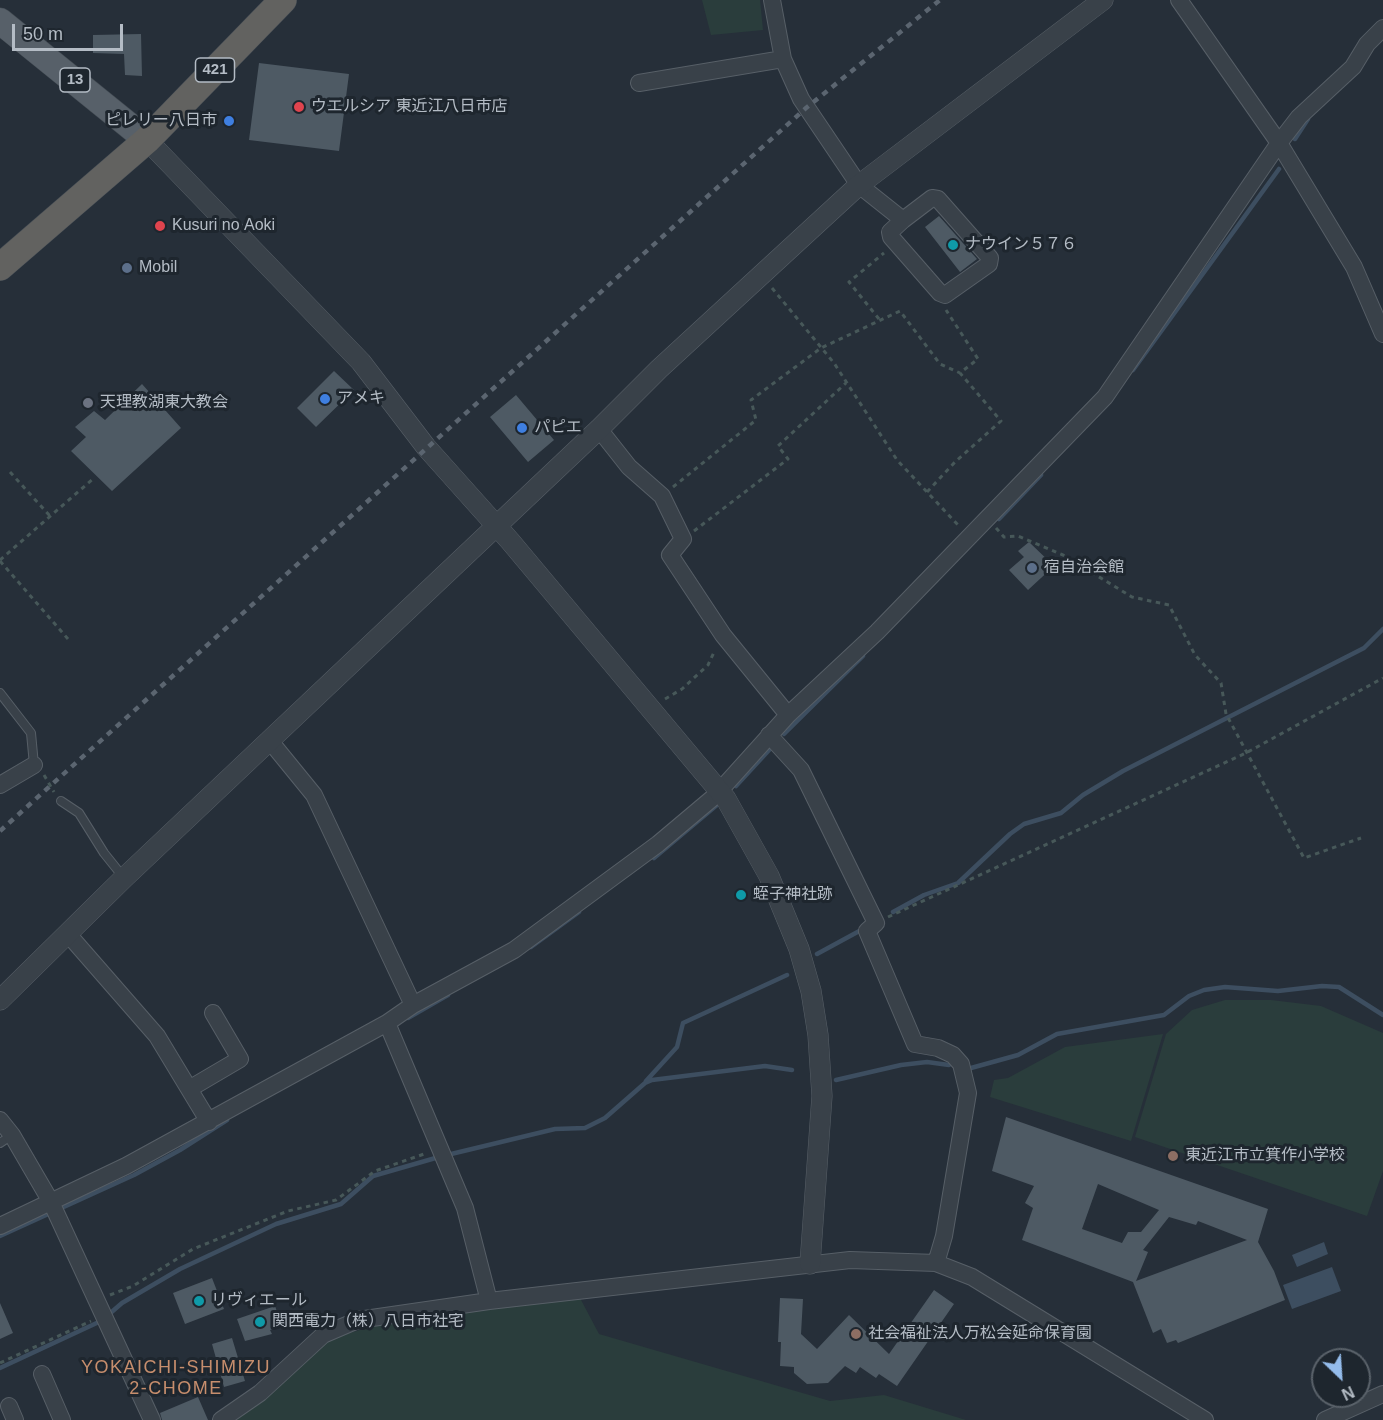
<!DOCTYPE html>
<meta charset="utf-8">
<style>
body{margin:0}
#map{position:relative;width:1383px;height:1420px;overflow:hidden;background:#262f39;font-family:Arial,sans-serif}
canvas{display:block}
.north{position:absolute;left:1311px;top:1348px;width:60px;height:60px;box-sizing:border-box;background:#1e262e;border:2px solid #5a626a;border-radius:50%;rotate:155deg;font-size:16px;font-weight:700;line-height:24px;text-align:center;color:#b4bcc5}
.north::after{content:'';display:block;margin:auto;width:21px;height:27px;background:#94bceb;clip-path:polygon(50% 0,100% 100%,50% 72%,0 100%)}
.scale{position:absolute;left:12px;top:24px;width:111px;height:27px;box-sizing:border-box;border:3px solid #b4bcc5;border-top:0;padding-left:8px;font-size:18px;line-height:21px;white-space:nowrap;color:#b4bcc5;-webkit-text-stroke:4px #1e262e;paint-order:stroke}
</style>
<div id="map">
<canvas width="1383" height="1420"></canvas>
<div class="north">N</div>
<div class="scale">50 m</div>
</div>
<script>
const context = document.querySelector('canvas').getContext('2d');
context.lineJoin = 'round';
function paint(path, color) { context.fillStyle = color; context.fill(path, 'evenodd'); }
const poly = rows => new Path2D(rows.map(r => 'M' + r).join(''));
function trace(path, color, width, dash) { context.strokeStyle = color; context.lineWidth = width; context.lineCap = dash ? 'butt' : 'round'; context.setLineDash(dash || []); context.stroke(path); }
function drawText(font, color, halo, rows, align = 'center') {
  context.font = font + ' Arial,"Noto Sans JP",sans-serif'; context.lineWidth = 6; context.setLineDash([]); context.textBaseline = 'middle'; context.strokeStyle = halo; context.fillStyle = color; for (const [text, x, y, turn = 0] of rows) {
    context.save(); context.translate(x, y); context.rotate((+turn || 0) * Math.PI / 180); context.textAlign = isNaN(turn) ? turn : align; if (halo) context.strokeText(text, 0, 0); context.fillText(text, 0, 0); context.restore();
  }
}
paint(poly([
 [702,0,760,0,763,30,711,35],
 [1225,1000,1271,1000,1321,1006,1383,1033,1383,1171,1367,1216,1135,1137,1166,1034,1192,1010],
 [1163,1034,1131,1141,990,1097,994,1080,1008,1078,1065,1047],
 [580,1298,599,1334,830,1401,884,1395,966,1420,237,1420,323,1341,390,1321]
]), '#2a3d3c');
paint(poly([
 [1324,1242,1328,1254,1297,1267,1292,1255],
 [1332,1267,1341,1291,1292,1309,1283,1285]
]), '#3d4e60');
trace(poly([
 [1295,139,1308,119],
 [1133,370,1279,169],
 [999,519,1041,475],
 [784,734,863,656],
 [736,786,770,749],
 [654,858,717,805],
 [893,912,924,895,958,883,1010,834,1024,824,1061,813,1083,795,1123,771,1364,648,1383,629],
 [531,947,579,912],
 [817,954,863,929],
 [408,1018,448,995],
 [971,1068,1018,1055,1057,1034,1164,1015,1189,996,1204,990,1225,987,1278,991,1322,986,1339,987,1383,1015],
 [836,1080,901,1065,927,1062,949,1065],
 [646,1081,677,1047,683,1023,787,975],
 [447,1155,555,1129,585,1128,605,1118,645,1083,652,1080,765,1066,792,1070],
 [0,1236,134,1175,180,1150,227,1120],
 [107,1316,122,1303,180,1269,276,1224,341,1204,373,1176,439,1157],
 [0,1368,101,1321]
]), '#3d4e60', 4.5);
paint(poly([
 [141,34,142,76,125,75,124,54,93,53,93,35],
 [259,63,349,74,339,151,249,140],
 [939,216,977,259,960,272,925,227],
 [334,371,354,390,316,427,297,408],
 [142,384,181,428,112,491,71,451,86,437,75,427,94,411,105,420],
 [516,395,554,440,528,462,490,417],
 [1029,542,1054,566,1028,590,1009,570,1024,557,1018,551],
 [1006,1117,1268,1209,1258,1242,1274,1271,1285,1300,1178,1343,1176,1340,1167,1343,1161,1329,1153,1333,1133,1282,1022,1240,1033,1208,1025,1203,1034,1186,992,1171],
 [1098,1184,1159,1210,1141,1232,1128,1232,1122,1243,1082,1229],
 [1169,1217,1196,1225,1198,1221,1247,1240,1136,1281,1148,1252,1143,1250],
 [212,1278,224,1309,185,1324,173,1293],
 [934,1290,954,1304,897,1386,879,1374,876,1378,860,1367,856,1373,845,1366,828,1383,807,1384,794,1373,794,1367,780,1366,781,1342,778,1342,780,1298,803,1299,801,1334,817,1349,849,1315,889,1354],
 [0,1303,13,1333,0,1339],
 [275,1306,282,1326,270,1330,272,1334,245,1341,237,1319],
 [232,1338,245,1381,224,1387,212,1344],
 [198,1397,208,1420,162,1420,160,1413]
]), '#4e5a64');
const service = poly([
 [0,693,31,733,34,765],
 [61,801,79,813,104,853,124,878],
 [0,1143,12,1135]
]);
const minor = poly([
 [772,0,783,59,801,99,859,185,903,220,932,198,938,199,990,258,989,264,945,295,940,293,891,237,890,232,903,220],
 [1179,0,1279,143,1354,267,1383,334],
 [639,83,783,59],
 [599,429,629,467,662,496,683,539,670,555,723,635,788,715],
 [769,735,801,770,876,923,867,931,915,1044,938,1048,953,1055,961,1064,968,1093,944,1236,936,1263],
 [270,741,314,795,413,1005],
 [0,785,34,765],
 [68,934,157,1036,209,1122],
 [387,1023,465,1208,489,1301],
 [189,1089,240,1059,213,1013],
 [0,1120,12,1135,51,1202,152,1420],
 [0,1226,126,1166,387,1023,413,1005,514,950,658,844,715,796,788,715,877,632,1105,397,1279,143,1299,117,1353,67,1367,44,1383,28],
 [42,1374,62,1420],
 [9,1406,15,1420],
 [221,1420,260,1393,323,1335,358,1320,489,1301,850,1260,936,1263,972,1277,1205,1420],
 [1325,1420,1383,1394]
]);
const tertiary = poly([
 [147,140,361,362,426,447,510,541,726,799,769,876,799,949,811,991,818,1035,822,1096,810,1264],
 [0,1000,124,878,599,429,659,369,859,185,1103,0]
]);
const primary = poly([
 [0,21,147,140]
]);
const trunk = poly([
 [0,267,147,140,283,0]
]);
trace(service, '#575f67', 10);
trace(minor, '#575f67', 18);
trace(tertiary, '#575f67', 21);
trace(primary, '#424a52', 27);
trace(trunk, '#444c54', 28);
trace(poly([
 [772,288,834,363,897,460,958,525],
 [879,319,849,282,884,253],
 [10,472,50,516],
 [673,487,756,420,751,400,821,348,900,311,940,364,960,373],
 [927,492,955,462,1001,421,960,373,978,359,946,310],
 [996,528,1004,537,1018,536,1063,555,1132,597,1169,605,1195,655,1221,683,1226,714,1304,858,1361,838],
 [694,531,788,459,778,446,846,383],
 [0,560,94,478],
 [0,561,68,639],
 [665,699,682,689,708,665,715,650],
 [44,775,54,792],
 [888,917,1246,753,1383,678],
 [110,1295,133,1286,193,1249,288,1211,336,1200,375,1171,427,1153],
 [0,1363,91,1321]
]), '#475859', 3, [4.5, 4.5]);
trace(service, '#394149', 8);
trace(minor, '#394149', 16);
trace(tertiary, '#394149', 20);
trace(primary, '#576069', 26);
trace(trunk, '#626260', 27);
trace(poly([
 [0,831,806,108,940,0]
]), '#5b6570', 4.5, [6, 6]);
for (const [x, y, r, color] of [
 [299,107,6,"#e0444e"],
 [229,121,6,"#3f7fe0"],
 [160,226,6,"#e0444e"],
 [953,245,6,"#0f9aa8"],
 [127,268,6,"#5c6f8a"],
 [325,399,6,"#3f7fe0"],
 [88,403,6,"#6b7280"],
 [522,428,6,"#3f7fe0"],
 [1032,568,6,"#5c6f8a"],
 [741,895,6,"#0f9aa8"],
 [1173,1156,6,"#8d6e63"],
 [199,1301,6,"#0f9aa8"],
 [260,1322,6,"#0f9aa8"],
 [856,1334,6,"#8d6e63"]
]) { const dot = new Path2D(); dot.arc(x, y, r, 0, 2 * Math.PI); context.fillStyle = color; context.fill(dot); trace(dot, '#1e262e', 2); }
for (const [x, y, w] of [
 [215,70,39],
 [75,80,30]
]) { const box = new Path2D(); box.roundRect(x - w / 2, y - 12, w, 24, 4.5); context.fillStyle = '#1e262e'; context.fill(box); trace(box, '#b4bcc5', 1.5); }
drawText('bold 15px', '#b4bcc5', null, [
 ["421",215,70],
 ["13",75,80]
]);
drawText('16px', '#b4bcc5', '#1e262e', [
 ["ウエルシア 東近江八日市店",311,107],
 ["ピレリー八日市",217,121,"right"],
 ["Kusuri no Aoki",172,226],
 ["ナウイン５７６",965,245],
 ["Mobil",139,268],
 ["アメキ",337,399],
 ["天理教湖東大教会",100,403],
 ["パピエ",534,428],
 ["宿自治会館",1044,568],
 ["蛭子神社跡",753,895],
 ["東近江市立箕作小学校",1185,1156],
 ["リヴィエール",211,1301],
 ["関西電力（株）八日市社宅",272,1322],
 ["社会福祉法人万松会延命保育園",868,1334]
], 'left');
context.letterSpacing = '1.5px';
drawText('18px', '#c78e6d', '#1e262e', [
 ["YOKAICHI-SHIMIZU",176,1368],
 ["2-CHOME",176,1389]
]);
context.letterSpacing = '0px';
</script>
